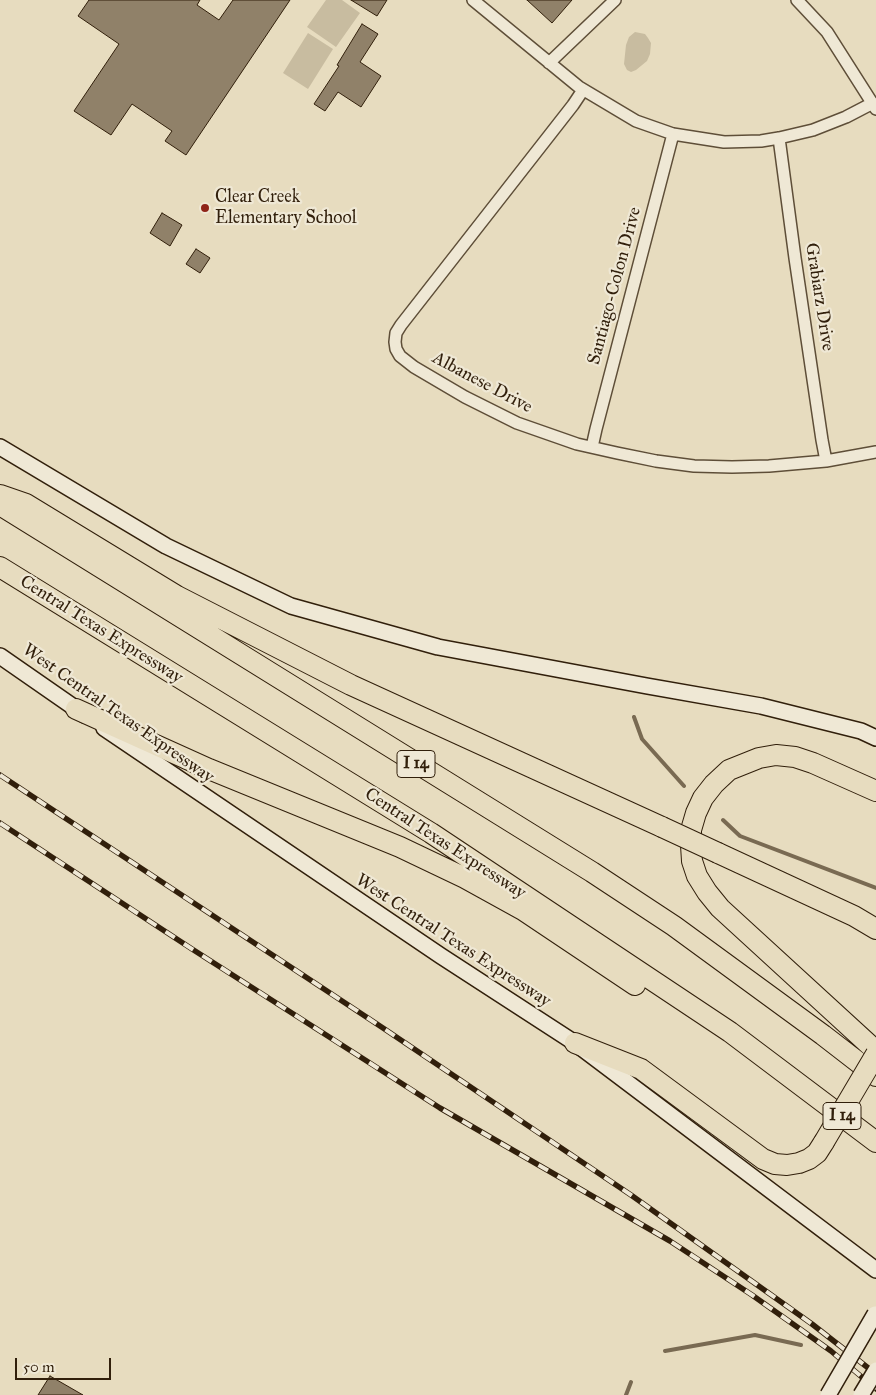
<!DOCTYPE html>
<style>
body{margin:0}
#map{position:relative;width:876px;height:1395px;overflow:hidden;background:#e7dcbf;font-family:"IM FELL Great Primer",serif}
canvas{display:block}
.scale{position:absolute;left:15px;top:1358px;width:96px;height:22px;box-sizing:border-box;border:2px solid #311f0b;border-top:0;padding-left:6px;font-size:15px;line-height:18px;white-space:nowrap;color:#311f0b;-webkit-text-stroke:4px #efe8d5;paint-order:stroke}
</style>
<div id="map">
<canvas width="876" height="1395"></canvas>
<div class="scale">50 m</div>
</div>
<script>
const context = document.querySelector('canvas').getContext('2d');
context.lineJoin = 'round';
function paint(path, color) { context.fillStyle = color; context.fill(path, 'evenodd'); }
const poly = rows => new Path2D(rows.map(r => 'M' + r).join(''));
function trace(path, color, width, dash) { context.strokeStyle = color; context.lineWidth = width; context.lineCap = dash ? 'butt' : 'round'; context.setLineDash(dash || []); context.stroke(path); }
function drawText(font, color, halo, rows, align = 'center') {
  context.font = font + ' "IM FELL Great Primer",serif'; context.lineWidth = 4.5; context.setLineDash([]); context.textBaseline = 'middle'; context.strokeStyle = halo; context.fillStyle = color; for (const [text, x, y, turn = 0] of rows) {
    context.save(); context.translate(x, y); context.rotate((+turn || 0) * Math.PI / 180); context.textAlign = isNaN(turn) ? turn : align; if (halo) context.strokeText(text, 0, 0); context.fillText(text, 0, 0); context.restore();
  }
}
paint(poly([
 [326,0,342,0,360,13,336,47,307,27],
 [635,32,645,34,648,38,651,43,650,54,647,61,636,70,631,72,627,70,624,64,626,45,629,37],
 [308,33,333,49,308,89,283,73]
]), '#c8bca0');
trace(poly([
 [634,717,642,739,684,786],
 [723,820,740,836,876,888],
 [665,1351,755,1335,801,1345],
 [626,1395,631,1382]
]), '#796a52', 4);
const building = poly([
 [89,0,200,0,197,5,219,20,233,0,290,0,186,155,165,141,172,131,132,104,111,135,74,111,119,44,78,16,89,0],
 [351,0,387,0,377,16,351,0],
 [527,0,572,0,552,23,527,0],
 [362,24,378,34,360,62,381,76,361,107,338,92,325,111,314,104,339,66,337,65,362,24],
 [162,213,182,225,170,246,150,233,162,213],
 [196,249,210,258,200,273,186,264,196,249],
 [50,1376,83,1395,38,1395,50,1376]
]);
paint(building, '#908169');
trace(building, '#311f0b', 1);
const street = poly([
 [473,0,579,87,636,121,673,134,724,142,761,141,779,138,813,130,846,117,873,103],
 [797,0,827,32,876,109],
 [549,63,615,0],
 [583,90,573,105,401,325,396,333,395,342,396,349,400,356,414,367,465,397,517,423,577,444,617,453,656,461,694,466,732,467,769,466,826,461,876,452],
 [779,138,795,258,822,440,826,461],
 [592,447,596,429,673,134]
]);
const secondary = poly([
 [0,447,166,546,291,606,438,647,647,686,761,706,861,731,876,738],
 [0,656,85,715],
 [104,728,441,956,575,1043,876,1270]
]);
const highway = poly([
 [0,495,26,504,177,596,351,685,662,827],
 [0,505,592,872,674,926,823,1035,876,1076],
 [0,567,431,833,730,1032,876,1142],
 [76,709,209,769,400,847,465,878,523,910,635,985],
 [876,791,813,763,795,757,776,755,759,758,729,770,714,784,703,798,696,813,691,830,691,845,692,861,697,876,707,892,720,908,876,1051],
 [718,853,854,916,876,929],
 [575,1043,641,1069,763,1159,775,1164,787,1165,799,1163,809,1159,817,1153,824,1142]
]);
trace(street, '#5e4e38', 14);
trace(secondary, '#311f0b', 18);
trace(highway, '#311f0b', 22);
trace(street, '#efe8d5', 11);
trace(secondary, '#efe8d5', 15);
trace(highway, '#e7dcbf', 20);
const rail = poly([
 [0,775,383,1028,631,1195,812,1324,876,1374],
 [0,823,192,949,440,1108,670,1241,752,1295,831,1351,876,1389]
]);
trace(rail, '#311f0b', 5.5);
trace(rail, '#efe8d5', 4, [11]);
const secondaryBridge = poly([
 [828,1395,875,1314],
 [861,1395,876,1370]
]);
const highwayBridge = poly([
 [662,827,718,853],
 [824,1142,876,1054]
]);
trace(secondaryBridge, '#311f0b', 18, []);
trace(highwayBridge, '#311f0b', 22, []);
trace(secondaryBridge, '#efe8d5', 15);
trace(highwayBridge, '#e7dcbf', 20);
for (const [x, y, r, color] of [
 [205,208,5,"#8f2418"]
]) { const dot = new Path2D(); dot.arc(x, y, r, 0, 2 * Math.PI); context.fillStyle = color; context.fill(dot); trace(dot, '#efe8d5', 2); }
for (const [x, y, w] of [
 [416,764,38],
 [842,1116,38]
]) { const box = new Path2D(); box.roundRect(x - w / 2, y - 13.5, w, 27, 4); context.fillStyle = '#efe8d5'; context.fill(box); trace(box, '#311f0b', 1); }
drawText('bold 16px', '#311f0b', null, [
 ["I 14",416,764],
 ["I 14",842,1116]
]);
drawText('18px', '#311f0b', '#efe8d5', [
 ["Clear Creek",215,198],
 ["Elementary School",215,219]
], 'left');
drawText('18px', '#311f0b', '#efe8d5', [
 ["Santiago-Colon Drive",615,286,-75],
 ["Grabiarz Drive",819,297,81],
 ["Albanese Drive",482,383,28],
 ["Central Texas Expressway",101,630,32],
 ["West Central Texas Expressway",118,714,35],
 ["Central Texas Expressway",445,844,33],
 ["West Central Texas Expressway",453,941,33]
]);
</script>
